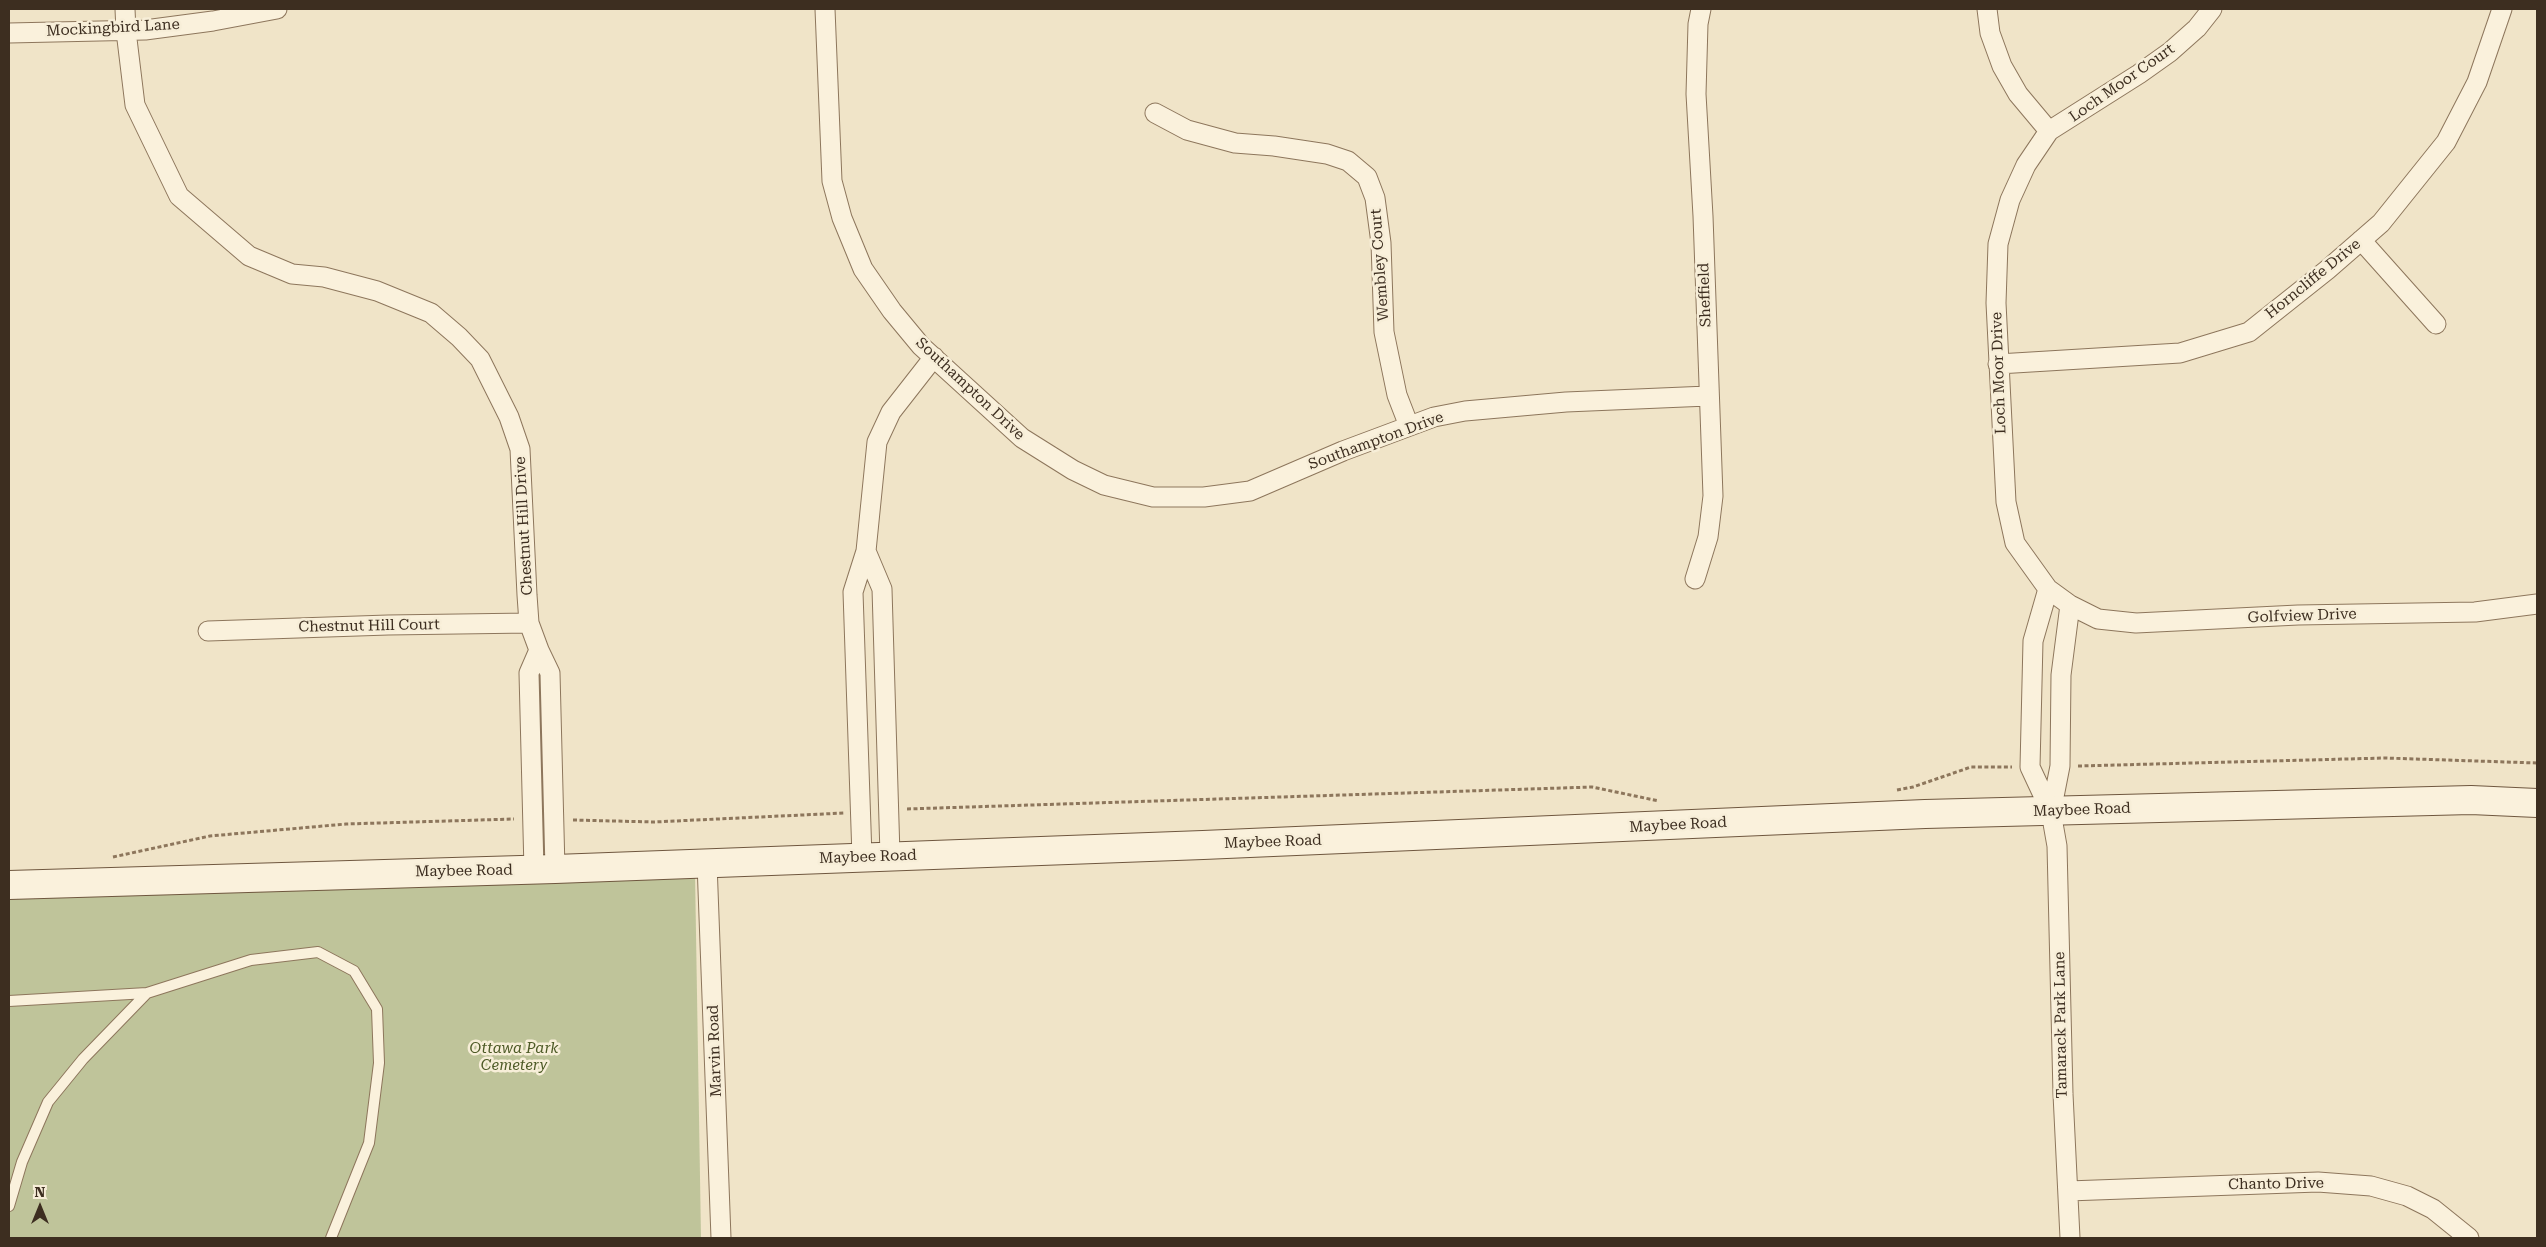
<!DOCTYPE html>
<style>
body{margin:0}
#map{position:relative;width:2546px;height:1247px;overflow:hidden;background:#f0e4c8;font-family:"Roboto Serif",serif}
canvas{display:block}
.frame{position:absolute;inset:0;border:10px solid #3d2e20;pointer-events:none}
.north{position:absolute;left:15px;top:1182px;width:50px;height:50px;-webkit-text-stroke:4px #f7eed8;paint-order:stroke;rotate:0deg;font-size:14px;font-weight:700;line-height:20px;text-align:center;color:#3d2e20}
.north::after{content:'';display:block;margin:auto;width:18px;height:22px;background:#3d2e20;clip-path:polygon(50% 0,100% 100%,50% 72%,0 100%)}
</style>
<div id="map">
<canvas width="2546" height="1247"></canvas>
<div class="frame"></div>
<div class="north">N</div>
</div>
<script>
const context = document.querySelector('canvas').getContext('2d');
context.lineJoin = 'round';
function paint(path, color) { context.fillStyle = color; context.fill(path, 'evenodd'); }
const poly = rows => new Path2D(rows.map(r => 'M' + r).join(''));
function trace(path, color, width, dash) { context.strokeStyle = color; context.lineWidth = width; context.lineCap = dash ? 'butt' : 'round'; context.setLineDash(dash || []); context.stroke(path); }
function drawText(font, color, halo, rows, align = 'center') {
  context.font = font + ' "Roboto Serif",serif'; context.lineWidth = 5; context.setLineDash([]); context.textBaseline = 'middle'; context.strokeStyle = halo; context.fillStyle = color; for (const [text, x, y, turn = 0] of rows) {
    context.save(); context.translate(x, y); context.rotate((+turn || 0) * Math.PI / 180); context.textAlign = isNaN(turn) ? turn : align; if (halo) context.strokeText(text, 0, 0); context.fillText(text, 0, 0); context.restore();
  }
}
paint(poly([
 [695,872,701,1238,9,1238,9,894]
]), '#bfc49a');
const lane = poly([
 [9,1001,147,993,251,960,318,952,354,971,377,1009,379,1063,369,1143,331,1238],
 [9,1206,22,1162,48,1102,83,1059,147,993]
]);
const street = poly([
 [125,9,126,31,135,105,179,196,249,256,292,274,324,277,377,291,431,313,459,337,480,359,509,417,520,449,527,595,529,623,539,650],
 [825,9,832,181,842,218,863,269,892,311,921,346,1022,438,1073,470,1104,485,1153,497,1204,497,1250,491,1343,451,1434,417,1465,411,1566,402,1708,396],
 [1987,9,1990,33,2002,66,2018,94,2049,131],
 [2212,9,2197,28,2170,52,2139,74,2049,131,2026,165,2010,200,1998,244,1996,303,2006,502,2015,543,2048,589,2070,605,2098,619,2136,623,2298,615,2475,612,2537,604],
 [9,33,145,30,213,21,277,9],
 [1155,113,1187,130,1235,143,1274,146,1327,154,1348,161,1367,177,1375,198,1381,243,1384,332,1397,395,1409,426],
 [2361,240,2436,324],
 [1998,364,2180,353,2249,332,2327,270,2381,223,2446,142,2477,82,2502,9],
 [866,551,877,442,891,412,934,357],
 [1695,579,1708,537,1713,496,1703,216,1696,94,1698,24,1701,9],
 [2048,589,2033,641,2030,767,2051,812,2060,766,2061,675,2070,605],
 [208,631,388,625,529,623],
 [2051,812,2057,846,2063,1094,2070,1238],
 [862,857,853,592,866,551,882,589,890,855],
 [707,863,721,1238],
 [534,870,529,673,539,650,550,673,555,869],
 [2068,1191,2318,1182,2371,1186,2407,1196,2433,1209,2469,1238]
]);
const secondary = poly([
 [9,885,555,869,1203,845,1925,814,2471,800,2537,803]
]);
trace(lane, '#8d765c', 12);
trace(street, '#8d765c', 21);
trace(secondary, '#6f573f', 30);
trace(poly([
 [2078,766,2385,758,2537,763],
 [1897,790,1913,787,1971,767,2012,767],
 [907,809,1592,787,1659,801],
 [573,820,654,822,844,813],
 [113,857,210,836,346,824,514,819]
]), '#8d765c', 3, [4, 2.5]);
trace(lane, '#faf1dc', 10);
trace(street, '#faf1dc', 19);
trace(secondary, '#faf1dc', 28);
drawText('15px', '#3d2e20', '#f7eed8', [
 ["Mockingbird Lane",113,28,-3],
 ["Loch Moor Court",2122,83,-35],
 ["Wembley Court",1380,265,-94],
 ["Horncliffe Drive",2313,279,-39],
 ["Sheffield",1705,295,-92],
 ["Loch Moor Drive",1999,373,-92],
 ["Southampton Drive",970,389,43],
 ["Southampton Drive",1376,441,-20],
 ["Chestnut Hill Drive",524,526,-93],
 ["Golfview Drive",2302,616,-2],
 ["Chestnut Hill Court",369,626,-1],
 ["Maybee Road",2082,810,-2],
 ["Maybee Road",1678,825,-3],
 ["Maybee Road",1273,842,-2],
 ["Maybee Road",868,857,-2],
 ["Maybee Road",464,871,-1],
 ["Tamarack Park Lane",2061,1025,-91],
 ["Marvin Road",715,1051,-92],
 ["Chanto Drive",2276,1184,-1]
]);
drawText('italic 15px', '#4d5a26', '#f7eed8', [
 ["Ottawa Park",514,1049],
 ["Cemetery",514,1066]
]);
</script>
